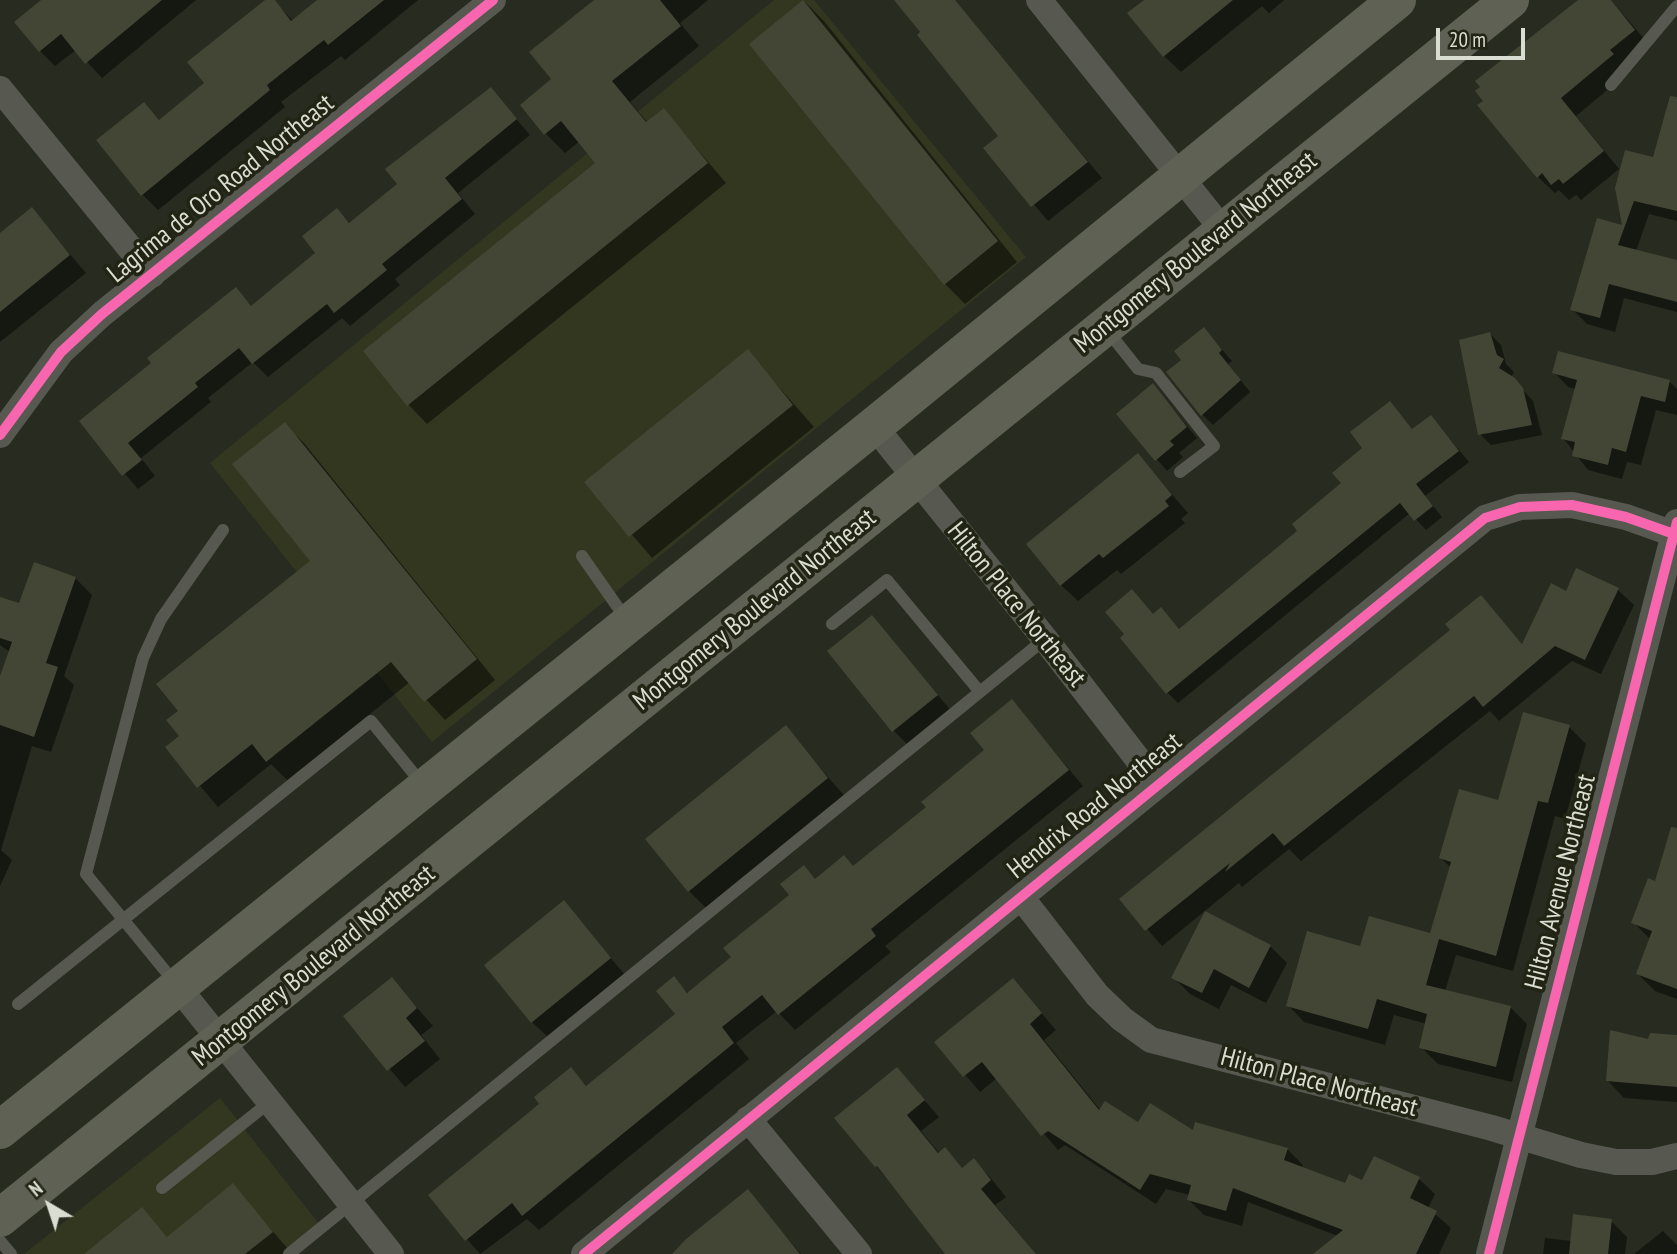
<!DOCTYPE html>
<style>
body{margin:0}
#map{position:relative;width:1677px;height:1254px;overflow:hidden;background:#282b20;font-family:"PT Sans Narrow",sans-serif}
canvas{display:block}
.north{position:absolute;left:14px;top:1170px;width:70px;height:70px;-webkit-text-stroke:5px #222513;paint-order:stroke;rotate:321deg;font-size:19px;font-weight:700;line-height:28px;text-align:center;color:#daddd1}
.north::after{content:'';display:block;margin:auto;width:24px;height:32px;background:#daddd1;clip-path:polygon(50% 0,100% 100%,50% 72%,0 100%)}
.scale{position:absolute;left:1436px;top:28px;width:89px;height:32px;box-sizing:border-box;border:4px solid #daddd1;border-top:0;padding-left:9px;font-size:21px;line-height:24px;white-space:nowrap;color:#daddd1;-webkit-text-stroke:5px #222513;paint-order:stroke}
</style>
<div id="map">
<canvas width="1677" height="1254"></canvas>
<div class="north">N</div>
<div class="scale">20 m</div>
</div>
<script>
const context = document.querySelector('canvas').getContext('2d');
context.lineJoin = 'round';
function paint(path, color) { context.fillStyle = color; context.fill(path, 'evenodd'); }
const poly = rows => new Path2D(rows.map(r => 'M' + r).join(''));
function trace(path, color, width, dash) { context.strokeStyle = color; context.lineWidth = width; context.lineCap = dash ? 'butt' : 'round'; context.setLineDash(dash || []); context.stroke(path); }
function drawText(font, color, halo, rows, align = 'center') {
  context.font = font + ' "PT Sans Narrow",sans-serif'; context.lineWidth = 7; context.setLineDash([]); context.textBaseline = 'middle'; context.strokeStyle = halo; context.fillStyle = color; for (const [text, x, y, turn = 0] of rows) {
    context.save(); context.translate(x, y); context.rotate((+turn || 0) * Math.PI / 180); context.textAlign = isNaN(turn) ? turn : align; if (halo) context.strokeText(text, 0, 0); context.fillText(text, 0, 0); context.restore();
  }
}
paint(poly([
 [774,0,814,0,1026,257,432,742,210,463],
 [220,1098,323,1229,292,1254,24,1254]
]), '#333720');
paint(poly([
 [44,0,196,0,102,78,76,50,55,66,40,51],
 [268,0,273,0,293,21,320,0,418,0,345,60,341,56,281,102,285,107,158,210,142,194,144,104,160,121,207,83],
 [595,0,708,0,680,23,699,46,630,102,648,123,664,110,726,183,427,424,408,404,598,163,580,141,565,153,546,134,554,79],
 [895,0,951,0,957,5,1102,178,1048,221,986,148,1001,136],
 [1147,0,1284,0,1269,13,1262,6,1181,72,1164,56],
 [1581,0,1611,0,1651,47,1626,68,1629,72,1576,116,1619,169,1581,200,1576,195,1569,200,1559,190,1555,193,1538,177],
 [804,1,824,21,1017,262,965,304,945,284],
 [491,90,530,135,458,193,475,214,395,279,400,285,350,326,342,318,268,377,253,362,208,398,211,402,141,458,155,476,138,489,81,422,153,363,236,290,252,307,318,253,336,210,351,224,400,185],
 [1677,102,1677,221,1649,214,1636,251,1677,261,1677,312,1624,298,1615,332,1587,324,1572,309,1624,227,1617,188,1654,159],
 [32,210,86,273,0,342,0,235],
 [1204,329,1232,361,1228,364,1250,392,1213,425,1202,414,1183,360],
 [1490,334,1501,345,1506,364,1514,372,1511,377,1533,401,1542,435,1491,445,1480,434],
 [748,352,814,427,652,558,587,482],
 [1554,372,1669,381,1677,389,1677,415,1656,410,1641,465,1627,462,1622,479,1588,470,1563,438,1576,389,1568,387],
 [1153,385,1197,438,1179,453,1183,457,1167,471,1118,414],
 [1390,403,1414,431,1431,417,1469,462,1425,496,1442,517,1426,530,1410,513,1178,703,1167,692,1154,616,1180,631,1299,531,1343,483],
 [284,424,304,443,495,680,445,720,410,682,287,780,271,764,218,807,167,747,181,736,180,711,313,562],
 [1138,455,1188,513,1181,519,1185,523,1121,574,1117,570,1078,601,1061,585],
 [1577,571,1618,590,1634,605,1601,674,1572,661,1499,721,1490,711,1301,861,1289,849,1242,887,1239,883,1162,946,1121,899,1452,630,1481,597,1523,645,1567,593],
 [75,578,92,595,64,676,74,685,51,752,32,746,1,850,12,860,0,886,0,681,10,652,0,645,0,599,20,606],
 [872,617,953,713,910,747,894,731],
 [1012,701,1083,786,885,946,891,952,795,1030,777,1011,736,1043,749,1059,539,1230,527,1219,480,1254,430,1196,542,1104,570,1069,588,1087,678,1015,674,979,689,994,733,957,791,895,804,868,816,880,854,867,928,807,986,751],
 [1569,727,1586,744,1565,819,1555,816,1513,971,1456,955,1445,991,1510,1007,1527,1024,1512,1082,1438,1064,1421,1047,1427,1024,1394,1015,1385,1045,1304,1022,1288,1005,1361,948,1431,935,1451,868,1441,858,1500,802],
 [785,728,849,801,711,913,689,891],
 [1677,848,1677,999,1655,991,1638,974,1651,940,1633,922],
 [564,903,626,976,549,1038,532,1022],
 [1270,946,1287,963,1266,1003,1231,985,1219,1009,1190,994,1173,977],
 [392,979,433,1026,421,1035,440,1059,405,1087,346,1017],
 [1013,980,1056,1030,1044,1040,1101,1111,1138,1124,1194,1133,1196,1124,1288,1150,1303,1165,1302,1168,1346,1185,1363,1182,1375,1158,1419,1179,1435,1194,1428,1208,1451,1228,1439,1254,1316,1254,1338,1236,1248,1202,1242,1226,1204,1215,1189,1200,1190,1195,1166,1189,1156,1204,1065,1145,1058,1150,997,1078,980,1092,937,1042],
 [1677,1037,1677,1102,1624,1098,1608,1081,1659,1044],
 [897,1069,939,1117,921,1131,940,1154,944,1150,963,1169,974,1161,989,1176,1006,1197,995,1205,1036,1254,948,1254,837,1118],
 [233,1185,288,1249,282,1254,86,1254,142,1209,168,1238],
 [748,1192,801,1254,673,1254],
 [1610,1220,1627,1237,1625,1254,1543,1254,1545,1238,1572,1241],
 [1663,1231,1677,1245,1677,1254,1634,1254]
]), '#0007');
paint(poly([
 [41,0,162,0,85,64,61,34,39,52,14,22],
 [265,0,275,0,291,21,317,0,384,0,328,45,324,40,267,85,270,90,141,196,96,140,144,102,159,120,204,83,187,62],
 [594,0,660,0,681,26,612,81,646,122,664,108,708,163,407,406,363,351,595,163,561,121,544,135,520,105,551,79,529,52],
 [803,0,998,241,944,285,749,44],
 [894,0,955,0,1088,162,1031,207,983,148,998,136,917,35,920,32],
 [1144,0,1233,0,1163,57,1127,13],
 [1578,0,1611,0,1635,30,1610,50,1614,54,1561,98,1604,151,1563,184,1559,179,1551,185,1542,173,1537,178,1477,105,1483,101,1475,91,1480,87,1475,81],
 [491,87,517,119,445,178,462,199,382,264,387,270,334,313,327,304,252,364,239,348,195,383,198,387,128,443,142,460,122,476,79,421,151,363,147,358,236,287,251,306,315,253,302,236,337,208,349,223,397,184,385,169],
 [1670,96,1677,97,1677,211,1634,201,1618,245,1677,260,1677,302,1609,284,1600,318,1570,310,1597,218,1622,225,1615,188,1625,150,1653,157],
 [32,207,70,255,0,312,0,233],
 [1204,327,1222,350,1219,353,1241,380,1201,416,1166,372,1181,360,1174,351],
 [1490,332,1497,355,1504,359,1499,368,1515,378,1523,388,1532,425,1478,435,1459,340],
 [748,349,793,405,629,537,584,482],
 [1558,351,1670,380,1665,402,1641,396,1626,452,1612,448,1608,465,1572,456,1575,442,1561,439,1577,380,1552,373],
 [1153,383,1187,427,1170,441,1174,445,1155,461,1116,414],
 [1390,401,1412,429,1431,415,1459,451,1416,484,1433,506,1414,521,1400,503,1166,694,1120,638,1124,634,1105,612,1132,589,1153,614,1161,607,1179,629,1297,531,1292,524,1341,483,1332,473,1362,448,1350,432],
 [285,422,477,659,424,702,391,662,266,762,252,744,197,788,165,747,179,736,166,720,178,711,156,684,310,561,232,464],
 [1138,453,1172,495,1165,501,1169,506,1103,558,1099,554,1060,586,1026,544],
 [34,562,76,577,46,663,58,667,34,737,0,725,0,676,12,642,0,638,0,597,19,603],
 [1576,568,1619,588,1585,660,1555,646,1483,707,1474,696,1284,846,1273,833,1225,872,1230,863,1145,931,1119,899,1450,630,1445,624,1481,595,1522,644,1551,583,1566,591],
 [872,615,938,695,892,732,827,651],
 [1012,699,1069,770,871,929,876,936,778,1015,762,995,722,1027,734,1043,522,1216,512,1203,465,1241,428,1195,539,1104,534,1097,571,1067,586,1086,675,1014,656,991,674,976,687,993,731,957,723,948,789,895,780,884,804,865,815,879,844,855,853,866,926,807,921,802,984,750,970,733],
 [1523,712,1570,725,1548,803,1538,801,1496,956,1439,939,1426,985,1511,1006,1496,1067,1419,1048,1427,1014,1377,999,1368,1029,1286,1006,1307,931,1360,946,1369,916,1430,933,1451,862,1439,858,1459,789,1498,800],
 [786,725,828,778,688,892,645,839],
 [1671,827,1677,828,1677,989,1636,974,1652,931,1631,923,1648,878,1655,881],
 [564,900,611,958,531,1023,484,965],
 [1205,911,1271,945,1249,988,1214,969,1202,993,1171,978],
 [392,977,417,1008,406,1018,425,1041,387,1071,343,1016],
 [1013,978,1042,1013,1030,1024,1099,1110,1105,1101,1138,1122,1150,1103,1193,1130,1195,1122,1288,1148,1284,1160,1345,1183,1349,1174,1362,1180,1374,1156,1420,1177,1410,1198,1437,1211,1416,1254,1313,1254,1343,1230,1233,1188,1226,1211,1187,1200,1191,1185,1150,1174,1140,1190,1048,1131,1041,1136,982,1062,963,1077,934,1042],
 [1610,1030,1648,1039,1650,1033,1677,1035,1677,1087,1606,1081],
 [897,1067,925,1100,907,1115,938,1153,945,1147,962,1168,974,1158,991,1180,981,1189,1036,1254,945,1254,877,1166,875,1167,834,1118],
 [233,1183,273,1232,245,1254,84,1254,142,1207,167,1237],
 [748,1189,800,1254,672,1254,686,1239],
 [1573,1214,1612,1219,1608,1254,1569,1254]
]), '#434634');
trace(poly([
 [1611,85,1677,6],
 [1107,330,1138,369,1156,373,1214,446,1180,472],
 [582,556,626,619],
 [832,624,887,580,980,692],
 [176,984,86,874,143,658,161,619,223,530],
 [18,1004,371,721,423,785],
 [162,1188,271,1101],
 [0,1241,11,1254],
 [289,1254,1045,639]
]), '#575950', 12);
trace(poly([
 [1039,0,1223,230],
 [0,89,152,275],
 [874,426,1045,639,1157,784],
 [0,435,61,352,102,314,493,0],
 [1021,897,1097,995,1122,1019,1151,1040,1492,1128,1581,1155,1616,1162,1652,1162,1677,1156],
 [178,987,391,1254],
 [748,1119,859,1254],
 [584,1254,1485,518,1520,507,1572,505,1626,517,1674,534],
 [1489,1254,1677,522]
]), '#575950', 26);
trace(poly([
 [0,1130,874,426,1397,0],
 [0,1218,1510,0]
]), '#5e6154', 38);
trace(poly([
 [0,435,61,352,102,314,493,0],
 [584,1254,1485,518,1520,507,1572,505,1626,517,1674,534],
 [1489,1254,1677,522]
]), '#f766af', 10);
drawText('26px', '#daddd1', '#222513', [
 ["Lagrima de Oro Road Northeast",221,189,-39],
 ["Montgomery Boulevard Northeast",1196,253,-39],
 ["Hilton Place Northeast",1016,605,51],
 ["Montgomery Boulevard Northeast",755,610,-39],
 ["Hendrix Road Northeast",1095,806,-39],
 ["Hilton Avenue Northeast",1561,882,-76],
 ["Montgomery Boulevard Northeast",314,966,-39],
 ["Hilton Place Northeast",1319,1083,15]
]);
</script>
